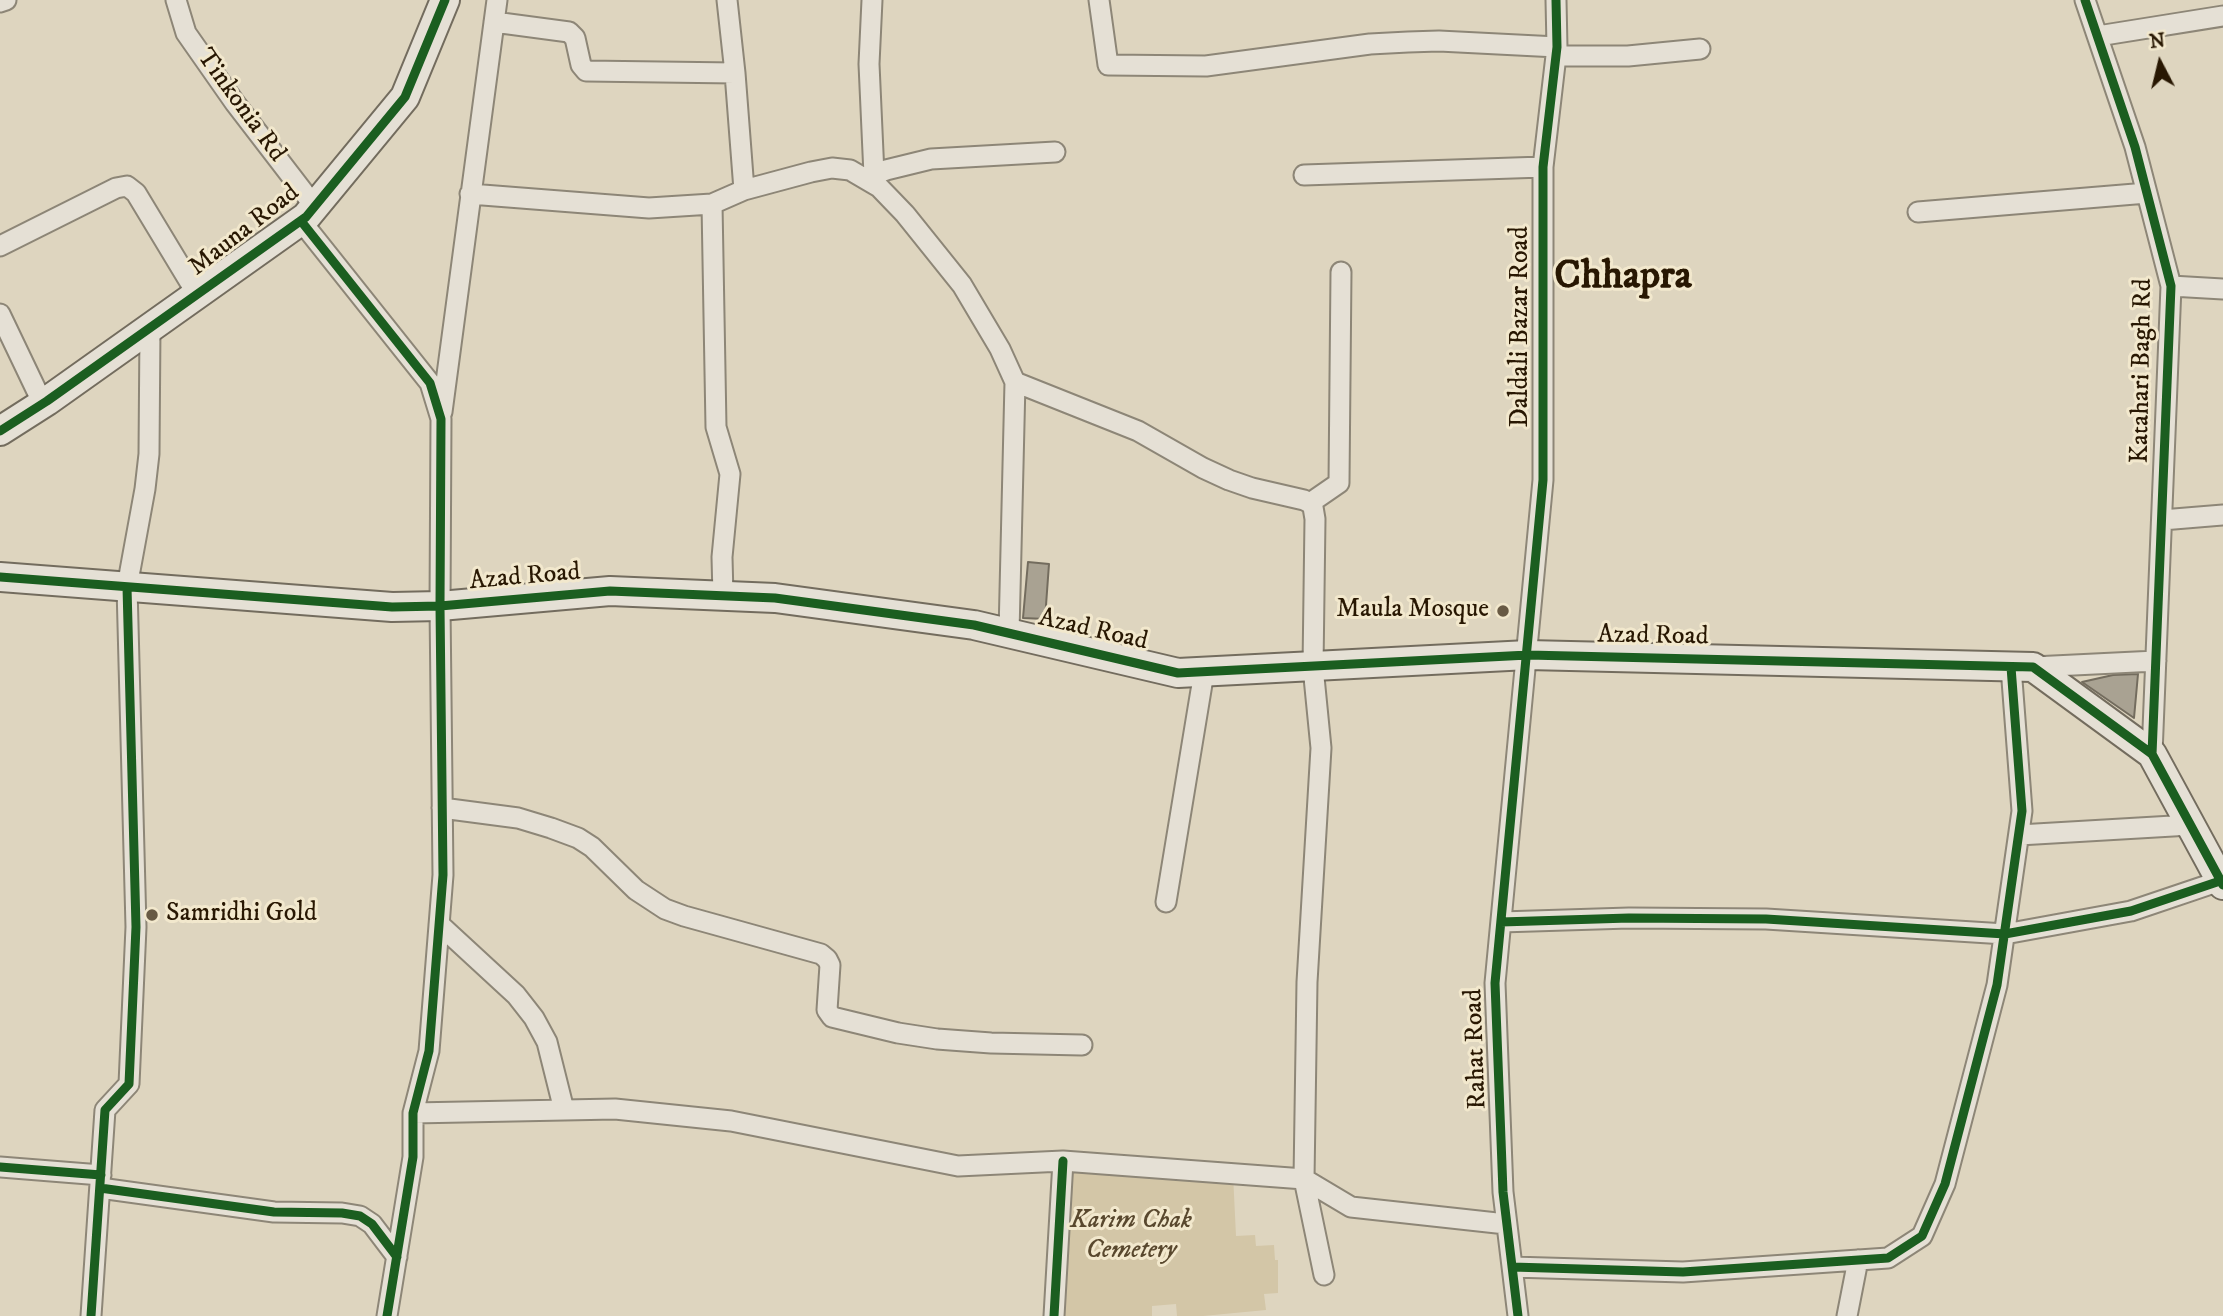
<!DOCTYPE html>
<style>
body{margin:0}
#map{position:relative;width:2223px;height:1316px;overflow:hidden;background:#ded5bf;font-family:"IM FELL DW Pica",serif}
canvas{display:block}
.north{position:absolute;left:2125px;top:28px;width:70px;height:70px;-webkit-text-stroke:5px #f2e8cd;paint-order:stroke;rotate:353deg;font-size:19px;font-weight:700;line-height:28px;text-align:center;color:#281702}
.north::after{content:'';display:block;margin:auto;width:24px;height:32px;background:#281702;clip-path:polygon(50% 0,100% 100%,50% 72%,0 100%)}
</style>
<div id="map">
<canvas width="2223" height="1316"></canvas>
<div class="north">N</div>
</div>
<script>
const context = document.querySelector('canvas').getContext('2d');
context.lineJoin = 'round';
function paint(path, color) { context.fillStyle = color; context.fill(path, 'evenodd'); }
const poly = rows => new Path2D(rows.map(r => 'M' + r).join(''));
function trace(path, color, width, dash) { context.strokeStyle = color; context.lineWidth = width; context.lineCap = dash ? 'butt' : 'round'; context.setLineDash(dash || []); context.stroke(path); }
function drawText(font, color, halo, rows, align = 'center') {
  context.font = font + ' "IM FELL DW Pica",serif'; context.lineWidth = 6; context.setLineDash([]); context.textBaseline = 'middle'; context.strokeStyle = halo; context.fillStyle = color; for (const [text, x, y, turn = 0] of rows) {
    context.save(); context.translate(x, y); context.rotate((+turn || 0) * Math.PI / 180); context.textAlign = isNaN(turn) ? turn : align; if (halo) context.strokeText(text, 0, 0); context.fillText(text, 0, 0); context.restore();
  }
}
paint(poly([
 [1063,1161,1233,1174,1236,1236,1255,1235,1256,1246,1274,1245,1275,1260,1278,1260,1278,1293,1264,1294,1266,1310,1203,1316,1177,1316,1176,1304,1152,1306,1152,1316,1053,1316]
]), '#d3c6a7');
const building = poly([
 [1028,562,1049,564,1045,619,1023,618,1028,562],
 [2138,674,2134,718,2082,682,2113,675,2138,674]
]);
paint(building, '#a9a292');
trace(building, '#736c5e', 2);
const street = poly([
 [176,0,186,33,235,103,315,207],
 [727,0,735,73,744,190,811,172,832,168,850,170,879,187,905,214,962,285,1000,349,1015,382,1009,633],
 [872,0,869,64,874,175],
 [1099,0,1108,65,1206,66,1370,44,1408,42,1439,41,1557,47],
 [2085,0,2135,147,2171,286,2152,754],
 [0,2,6,0],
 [494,22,569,32,575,38,581,65,586,71,735,73],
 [2098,36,2223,16],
 [1556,56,1628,56,1700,49],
 [1304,175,1543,167],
 [865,178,886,170,931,159,1055,152],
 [470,194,649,208,712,204,744,190],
 [712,204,716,427,730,474,722,557,723,596],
 [1918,212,2147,193],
 [301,221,430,383,441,419,440,606,443,875,429,1051,413,1113,413,1157,387,1316],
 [0,246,116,188,127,186,136,193,197,294],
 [2171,286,2223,289],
 [0,314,43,404],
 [1015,382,1138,431,1203,468,1229,480,1252,488,1304,500,1310,503,1313,507,1315,519,1313,667,1321,748,1307,982,1304,1179,1324,1275],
 [442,412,497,0],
 [1310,503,1339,483,1341,272],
 [2162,520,2223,515],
 [2033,667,2156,661],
 [442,808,518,818,551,828,578,838,592,847,636,890,665,909,684,916,821,954,827,959,830,965,827,1010,832,1017,898,1033,937,1039,991,1043,1082,1045],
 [2019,835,2190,825],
 [1166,902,1204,672],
 [1501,922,1629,918,1766,919,2005,934,2131,911,2220,881],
 [439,924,516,995,534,1018,547,1042,564,1110],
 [413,1113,615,1109,731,1121,958,1166,1063,1161,1304,1179,1351,1207,1506,1224],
 [0,1167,101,1175],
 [100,1188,274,1212,342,1213,360,1216,372,1224,397,1257],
 [1512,1267,1683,1272,1888,1258,1922,1236,1945,1184,1997,985,2022,811,2011,667],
 [91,1316,105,1110,129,1084,136,927,127,587,145,489,149,454,150,328],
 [1054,1316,1063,1161],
 [1518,1316,1503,1192,1495,983,1543,480,1543,167,1557,47,1556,0],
 [1847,1316,1858,1260]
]);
const secondary = poly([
 [0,431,47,401,306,217,405,97,445,0],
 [0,577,392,607,440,606,610,591,775,598,974,625,1178,673,1528,655,2033,667,2152,754,2223,885]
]);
trace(street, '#8d8677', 23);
trace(secondary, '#736c5e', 32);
trace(street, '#e5e0d5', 19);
trace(secondary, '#e5e0d5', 28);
trace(poly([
 [2085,0,2135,147,2171,286,2152,754],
 [301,221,430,383,441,419,440,606,443,875,429,1051,413,1113,413,1157,387,1316],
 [0,431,47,401,306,217,405,97,445,0],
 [0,577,392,607,440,606,610,591,775,598,974,625,1178,673,1528,655,2033,667,2152,754,2223,885],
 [1501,922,1629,918,1766,919,2005,934,2131,911,2220,881],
 [0,1167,101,1175],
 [100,1188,274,1212,342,1213,360,1216,372,1224,397,1257],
 [1512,1267,1683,1272,1888,1258,1922,1236,1945,1184,1997,985,2022,811,2011,667],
 [91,1316,105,1110,129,1084,136,927,127,587],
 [1054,1316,1063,1161],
 [1518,1316,1503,1192,1495,983,1543,480,1543,167,1557,47,1556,0]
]), '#1b5e20', 9);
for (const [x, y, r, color] of [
 [1503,611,7,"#685a44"],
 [152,915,7,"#685a44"]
]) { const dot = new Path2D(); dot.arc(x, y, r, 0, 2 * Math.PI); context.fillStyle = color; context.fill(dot); trace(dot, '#f2e8cd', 2.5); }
drawText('26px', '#281702', '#f2e8cd', [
 ["Tinkonia Rd",240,106,54],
 ["Mauna Road",245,231,-38],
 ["Daldali Bazar Road",1522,327,-90],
 ["Katahari Bagh Rd",2143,371,-89],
 ["Azad Road",525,578,-5],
 ["Azad Road",1093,631,13],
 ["Azad Road",1653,637,1],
 ["Rahat Road",1477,1049,-92]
]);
drawText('26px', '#281702', '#f2e8cd', [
 ["Maula Mosque",1489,611],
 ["Samridhi Gold",166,915,"left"]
], 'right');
drawText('italic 26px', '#59482e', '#f2e8cd', [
 ["Karim Chak",1131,1222],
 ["Cemetery",1131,1252]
]);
drawText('bold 40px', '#281702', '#f2e8cd', [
 ["Chhapra",1623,279]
]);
</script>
